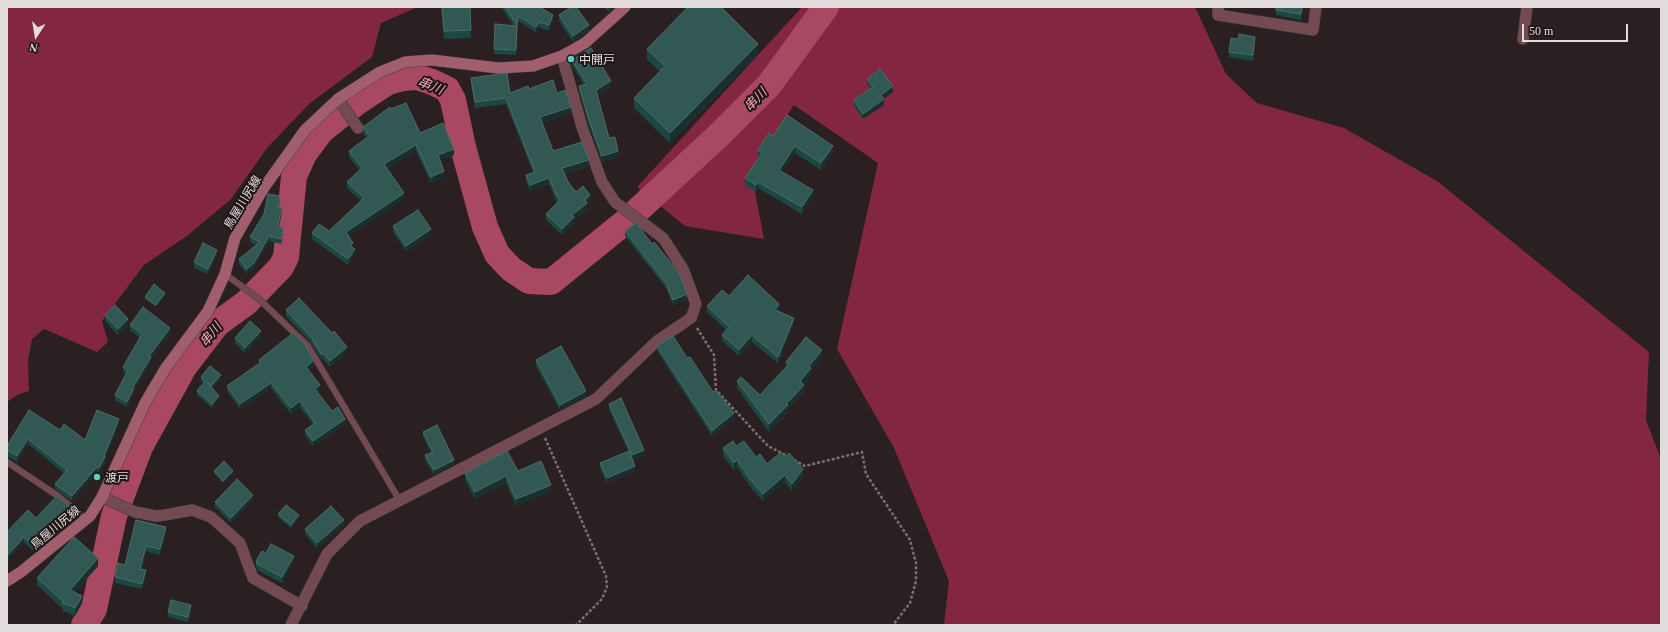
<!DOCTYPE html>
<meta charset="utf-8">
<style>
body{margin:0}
#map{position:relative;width:1668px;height:632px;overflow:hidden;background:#2a2021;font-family:Georgia,serif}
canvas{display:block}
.frame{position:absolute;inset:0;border:8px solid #e2dbdc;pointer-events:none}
.north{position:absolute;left:16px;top:16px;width:40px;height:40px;-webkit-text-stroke:3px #201618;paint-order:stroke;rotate:192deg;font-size:11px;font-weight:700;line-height:16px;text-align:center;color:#e2dbdc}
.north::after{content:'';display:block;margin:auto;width:14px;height:18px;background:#e2dbdc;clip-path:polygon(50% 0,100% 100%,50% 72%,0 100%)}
.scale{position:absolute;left:1522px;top:24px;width:106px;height:18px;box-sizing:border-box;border:2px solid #e2dbdc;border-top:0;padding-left:5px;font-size:12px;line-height:14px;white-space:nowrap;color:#e2dbdc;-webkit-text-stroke:3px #201618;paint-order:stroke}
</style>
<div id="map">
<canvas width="1668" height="632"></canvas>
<div class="frame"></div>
<div class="north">N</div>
<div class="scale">50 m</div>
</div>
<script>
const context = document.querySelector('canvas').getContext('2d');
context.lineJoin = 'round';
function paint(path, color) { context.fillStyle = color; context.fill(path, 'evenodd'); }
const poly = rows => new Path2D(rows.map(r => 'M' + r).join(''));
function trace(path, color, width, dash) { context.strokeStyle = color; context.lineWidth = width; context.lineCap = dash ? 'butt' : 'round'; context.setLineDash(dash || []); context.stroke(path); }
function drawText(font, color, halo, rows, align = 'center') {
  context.font = font + ' Georgia,"Noto Sans JP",serif'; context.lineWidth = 4; context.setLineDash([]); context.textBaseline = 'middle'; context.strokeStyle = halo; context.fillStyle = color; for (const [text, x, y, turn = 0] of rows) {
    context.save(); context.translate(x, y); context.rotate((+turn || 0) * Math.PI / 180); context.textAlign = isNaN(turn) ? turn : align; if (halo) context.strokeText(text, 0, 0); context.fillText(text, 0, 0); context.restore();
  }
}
paint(poly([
 [7,7,418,7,381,23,372,57,309,104,267,148,231,199,187,236,144,265,102,321,108,342,97,352,44,329,32,339,28,360,29,391,19,394,7,402],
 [802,7,1195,7,1226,74,1257,103,1344,128,1437,181,1649,352,1646,420,1661,459,1661,625,944,625,949,581,894,448,837,349,878,163,794,105,751,171,764,239,685,226,637,187]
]), '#822641');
trace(poly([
 [84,625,94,609,114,516,140,447,184,367,217,324,246,303,281,267,286,257,294,176,304,154,321,131,356,103,388,82,403,78,417,77,432,82,447,89,453,100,463,147,485,227,497,254,511,269,529,281,551,282,625,222,719,135,769,85,826,7]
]), '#a84961', 26);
const service = poly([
 [225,274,259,299,308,346,400,501],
 [7,462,58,496,86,519]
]);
const minor = poly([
 [1218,7,1218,15,1313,30,1316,7],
 [1523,39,1527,7],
 [338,99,358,128],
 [102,497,135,512,156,516,165,515,192,510,211,517,240,543,253,578,302,606],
 [291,625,327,554,360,521,596,399,657,341,691,318,696,304,683,269,663,238,615,202,602,182,582,127,562,56]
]);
const secondary = poly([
 [7,581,21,572,90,516,102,497,145,403,165,369,208,311,225,274,235,238,263,189,305,130,338,99,380,72,405,62,432,60,498,68,533,66,562,56,585,43,625,7]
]);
trace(service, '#443a3b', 7);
trace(minor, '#443a3b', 12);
trace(secondary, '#443a3b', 12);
trace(poly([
 [697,328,714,355,716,390,768,446,789,457],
 [545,438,606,576,607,587,602,599,576,625],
 [794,460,805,466,862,452,866,474,910,540,916,563,916,581,910,603,893,625]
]), '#797071', 2.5, [3, 2]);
trace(service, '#734a52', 6);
trace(minor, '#734a52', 11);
trace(secondary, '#a15f6d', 11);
paint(poly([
 [441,7,470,7,471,38,444,39],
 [501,7,539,7,553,21,549,31,539,27,536,32,518,21,516,55,494,54,494,49,514,26],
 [603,7,613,7,609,12],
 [1303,7,1301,20,1276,15,1276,10],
 [559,15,589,30,573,42,559,21],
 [1255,42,1253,61,1229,57,1229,52],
 [647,49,758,54,670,143,634,108,634,98,660,72,647,59],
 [572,60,611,86,597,95,609,138,618,156,602,162,589,125,579,91,579,86,584,85,572,65],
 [471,78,510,93,529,89,557,93,571,113,542,123,553,151,589,166,564,174,568,182,576,192,590,201,587,204,587,209,574,220,574,223,562,235,546,220,546,214,557,203,549,184,530,191,526,181,526,175,533,172,506,104,475,108,471,84],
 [867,79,893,92,884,99,884,105,863,119,854,106,854,100,871,89,867,84],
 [391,109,420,133,454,155,440,160,444,177,431,183,416,151,387,168,404,199,348,236,353,248,355,255,348,265,312,239,312,233,329,231,361,201,347,188,347,182,359,170,349,157,349,151,367,138,363,133,363,127],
 [773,136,833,152,821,170,795,153,782,172,813,196,802,214,758,188,756,192,745,185,745,178,759,157,758,157,758,150],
 [280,201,279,207,282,212,279,227,283,232,281,244,269,241,254,268,247,274,239,264,239,259,256,245,250,242,250,237],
 [393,226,431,235,406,251,393,232],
 [625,231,687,300,673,305,666,288,625,236],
 [217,255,208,274,194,268,194,262],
 [165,295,156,307,145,299,145,297],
 [729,296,779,310,779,311,794,324,778,363,752,342,739,356,722,341,722,335,726,330,707,312,707,306],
 [286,310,332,333,347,352,330,367,323,359,322,360,311,343,286,316],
 [105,315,128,325,118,335,105,321],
 [130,325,170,333,151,359,151,362,134,390,134,393,127,407,115,400,115,395,126,374,123,372,123,367,140,338,130,330],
 [261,336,245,353,235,343,235,338],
 [657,346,687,358,734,418,712,436,657,351],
 [822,357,811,370,811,376,804,384,804,392,788,409,788,413,769,432,737,388,737,381,760,395,786,368,786,362],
 [259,360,314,366,308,370,320,391,318,393,332,411,345,424,313,446,305,435,305,430,313,424,300,407,291,414,271,388,240,409,227,391,227,386,259,364],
 [536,360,586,396,560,410,536,366],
 [201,377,221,379,212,388,219,400,212,408,197,395,197,391,203,383,201,381],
 [609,404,644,455,633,461,635,471,607,483,600,468,600,463,628,451,609,409],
 [29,410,60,430,85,440,119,425,105,457,105,462,99,473,97,472,72,501,55,489,55,484,64,473,28,444,17,462,7,456,7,446],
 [423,432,454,464,434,475,425,460,425,455,431,453,423,436],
 [736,446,756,457,767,464,803,476,792,491,785,482,763,501,750,486,737,467,734,470,723,456,723,448],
 [214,471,233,474,223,483,214,473],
 [518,471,551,491,516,506,506,483,475,499,465,480,465,473],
 [253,500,231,523,215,507,215,502],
 [71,513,33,551,24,542,7,561,36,518],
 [278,514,299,518,291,528,278,517],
 [136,520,166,533,160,555,146,551,142,569,146,575,142,589,115,583,115,577,125,565],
 [344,525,317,548,305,534,305,529],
 [266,553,294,561,282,583,257,570,256,566,256,561],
 [98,566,75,592,82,603,75,616,67,612,63,612,63,609,37,585,37,578],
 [191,610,188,622,168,617,168,612]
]), '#1c4843');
paint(poly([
 [609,7,613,7,609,12],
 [1302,7,1303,7,1301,20,1301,14],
 [553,15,553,21,549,31,549,25],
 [539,22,539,27,536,32,536,27],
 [589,25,589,30,573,42,573,36],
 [1255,37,1255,42,1253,61,1253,55],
 [758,44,758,54,670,143,670,133],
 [611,81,611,86,596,95,596,90],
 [893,86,893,92,881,101,881,95],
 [884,99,884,105,863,119,863,114],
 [571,107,571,113,540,124,540,117],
 [416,145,416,151,384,170,384,164],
 [795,146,795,153,779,177,779,170],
 [833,146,833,152,821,170,821,163],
 [454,149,454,155,438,161,438,155],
 [618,151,618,156,602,162,602,156],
 [589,160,589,166,562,174,562,168],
 [444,171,444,177,431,183,431,177],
 [549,178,549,184,530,191,530,185],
 [758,182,758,188,756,192,756,185],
 [813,190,813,196,802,214,802,207],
 [404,193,404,199,346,238,346,232],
 [590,195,590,201,587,204,587,209,574,220,574,223,562,235,562,229,572,215,585,200],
 [280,196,280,201,278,211,278,207],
 [282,207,282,212,278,231,278,226],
 [283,228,283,232,281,244,281,239],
 [431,229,431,235,406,251,406,246],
 [269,236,269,241,254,268,247,274,247,269],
 [355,249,355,255,348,265,348,259],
 [217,250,217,255,208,274,208,269],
 [165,293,165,295,156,307,156,305],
 [687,294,687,300,673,305,673,300],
 [779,304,779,310,775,316,775,310],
 [794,318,794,324,778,363,778,357],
 [128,319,128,325,118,335,118,329],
 [170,328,170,333,151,359,151,362,134,390,134,393,127,407,127,402,133,387,149,356],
 [261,331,261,336,245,353,245,348],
 [752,335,752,342,739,356,739,350],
 [347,347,347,352,330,367,330,361],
 [822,350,822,357,811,370,811,376,800,389,800,381,809,366],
 [323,353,323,359,322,360,322,355],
 [314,360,314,366,306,372,306,367],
 [221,375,221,379,211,390,211,386],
 [271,383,271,388,240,409,240,404],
 [320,385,320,391,315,395,315,389],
 [804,385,804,392,788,409,788,413,769,432,769,424,786,404],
 [586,391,586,396,560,410,560,405],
 [219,396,219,400,212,408,212,404],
 [300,401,300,407,291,414,291,408],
 [734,413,734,418,712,436,712,431],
 [119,419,119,425,105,457,105,462,99,473,99,468],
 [345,419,345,424,313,446,313,441],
 [28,439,28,444,17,462,17,456],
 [644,450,644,455,632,461,632,455],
 [454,460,454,464,434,475,434,470],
 [737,460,737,467,734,470,734,463],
 [635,466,635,471,607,483,607,478],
 [97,467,97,472,72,501,72,496],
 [803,469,803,476,792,491,792,484],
 [233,471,233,474,223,483,223,481],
 [785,475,785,482,763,501,763,494],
 [506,476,506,483,475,499,475,492],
 [551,485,551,491,516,506,516,499],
 [253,495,253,500,231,523,231,518],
 [71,508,71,513,33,551,33,546],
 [299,515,299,518,291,528,291,525],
 [344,520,344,525,317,548,317,543],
 [166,527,166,533,160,555,160,549],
 [24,537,24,542,7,561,7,556],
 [146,546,146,551,140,574,140,569],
 [294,556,294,561,282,583,282,577],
 [98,558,98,566,70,597,70,590],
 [146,570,146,575,142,589,142,584],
 [82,596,82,603,75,616,75,608],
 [191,605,191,610,188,622,188,617]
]), '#19312e');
const building = poly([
 [442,7,470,7,471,30,444,31,442,7],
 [505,7,539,7,553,15,549,25,539,22,536,27,518,16,517,25,505,7],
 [571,7,576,7,589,25,573,36,559,15,571,7],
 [688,7,721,7,758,44,670,133,634,98,665,66,647,49,688,7],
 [1276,7,1302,7,1301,14,1276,10,1276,7],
 [495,24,517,26,516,50,494,49,495,24],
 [1239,34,1255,37,1253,55,1229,52,1231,38,1238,39,1239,34],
 [591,48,611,81,596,90,609,138,615,137,618,151,602,156,589,120,579,86,587,84,572,60,591,48],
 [880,69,893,86,881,95,884,99,863,114,854,100,873,87,867,79,880,69],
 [507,73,510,93,528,86,529,89,553,80,557,93,566,90,571,107,540,117,553,151,582,142,589,160,562,168,568,182,576,192,583,186,590,195,585,200,587,203,572,215,574,217,562,229,546,214,560,200,557,196,549,178,530,185,526,175,535,172,506,98,475,102,471,78,507,73],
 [406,103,420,133,443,123,454,149,438,155,444,171,431,177,416,145,384,164,404,193,346,232,353,243,350,246,355,249,348,259,312,233,319,224,329,231,364,198,347,182,362,168,349,151,369,136,363,127,390,107,391,109,406,103],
 [787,115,833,146,821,163,795,146,779,170,813,190,802,207,758,182,756,185,745,178,762,153,758,150,769,133,773,136,787,115],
 [268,194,280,196,278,207,282,207,278,226,283,228,281,239,269,236,254,263,247,269,239,259,260,242,250,237,264,214,268,194],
 [418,210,431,229,406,246,393,226,418,210],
 [636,223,652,244,654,242,679,273,687,294,673,300,666,283,625,231,636,223],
 [203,243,217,250,208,269,194,262,203,243],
 [748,275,779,304,775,310,794,318,778,357,752,335,739,350,722,335,729,327,707,306,722,290,729,296,748,275],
 [154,284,165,293,156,305,145,297,154,284],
 [299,298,332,333,334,331,347,347,330,361,323,353,322,355,311,337,286,310,299,298],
 [115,305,128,319,118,329,105,315,115,305],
 [143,307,170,328,149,356,151,357,133,387,134,388,127,402,115,395,128,370,123,367,142,334,130,325,143,307],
 [250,321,261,331,245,348,235,338,250,321],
 [293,333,304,343,314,360,306,367,320,385,315,389,332,411,338,407,345,419,313,441,305,430,315,423,300,401,291,408,271,383,240,404,227,386,261,362,259,360,293,333],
 [673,336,687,358,690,357,713,392,716,390,734,413,712,431,657,346,673,336],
 [806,337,822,350,809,366,811,368,800,381,804,385,786,404,788,405,769,424,737,381,741,377,760,395,789,364,786,362,806,337],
 [561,346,586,391,560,405,536,360,561,346],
 [210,366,221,375,211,386,207,382,219,396,212,404,197,391,205,381,201,377,210,366],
 [621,398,644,450,632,455,609,404,621,398],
 [29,410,60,430,64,424,85,440,97,410,119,419,104,456,105,457,99,468,97,467,72,496,55,484,67,470,28,439,17,456,7,450,7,446,29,410],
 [437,425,454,460,434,470,425,455,433,452,423,432,437,425],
 [733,441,736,446,744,441,756,457,760,454,767,464,781,452,785,457,789,453,803,469,792,484,785,475,763,494,750,479,737,460,734,463,723,448,733,441],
 [507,451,518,471,541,461,551,485,516,499,506,476,475,492,465,473,507,451],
 [629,451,635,466,607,478,600,463,629,451],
 [224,461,233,471,223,481,214,471,224,461],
 [237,479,253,495,231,518,215,502,237,479],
 [57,496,71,508,33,546,24,537,7,556,7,532,28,510,36,518,57,496],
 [286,505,299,515,291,525,278,514,286,505],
 [331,506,344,520,317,543,305,529,331,506],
 [136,520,166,527,160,549,146,546,140,569,146,570,142,584,115,577,118,563,125,565,136,520],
 [74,537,98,558,70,590,82,596,75,608,67,604,63,604,63,601,37,578,74,537],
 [271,544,294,556,282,577,257,564,256,561,262,551,266,553,271,544],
 [171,600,191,605,188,617,168,612,171,600]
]);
paint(building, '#315853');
trace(building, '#4d6c68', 1);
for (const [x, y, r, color] of [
 [571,59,4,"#59cebf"],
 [97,477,4,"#59cebf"]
]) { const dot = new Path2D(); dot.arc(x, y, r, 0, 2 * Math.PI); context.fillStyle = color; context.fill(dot); trace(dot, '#201618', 1.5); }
drawText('12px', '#e2dbdc', '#201618', [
 ["中開戸",579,59],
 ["渡戸",105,477]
], 'left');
drawText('12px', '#e2dbdc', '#201618', [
 ["鳥屋川尻線",242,202,-59],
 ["鳥屋川尻線",55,527,-40]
]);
drawText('italic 13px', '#f6a8b7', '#201618', [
 ["串川",431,85,22],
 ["串川",755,99,-46],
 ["串川",210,334,-50]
]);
</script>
